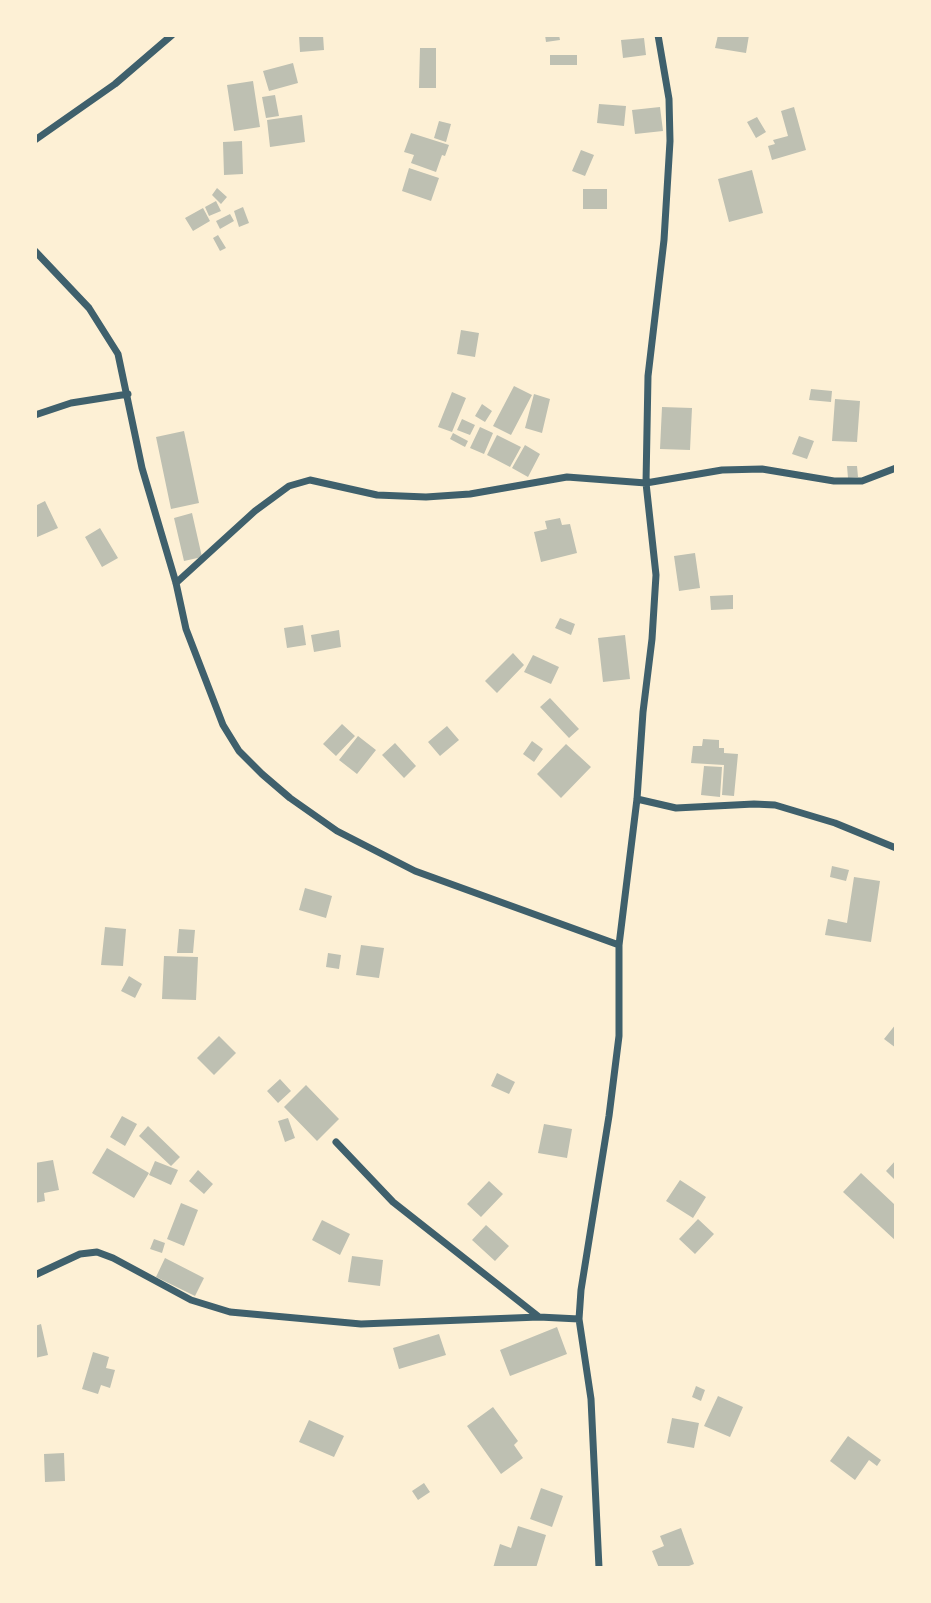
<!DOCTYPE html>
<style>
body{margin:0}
#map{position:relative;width:931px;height:1603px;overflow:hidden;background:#fdf0d5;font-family:"Space Grotesk",sans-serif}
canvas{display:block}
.frame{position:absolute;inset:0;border:37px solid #fdf0d5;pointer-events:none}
</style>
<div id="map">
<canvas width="931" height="1603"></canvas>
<div class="frame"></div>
</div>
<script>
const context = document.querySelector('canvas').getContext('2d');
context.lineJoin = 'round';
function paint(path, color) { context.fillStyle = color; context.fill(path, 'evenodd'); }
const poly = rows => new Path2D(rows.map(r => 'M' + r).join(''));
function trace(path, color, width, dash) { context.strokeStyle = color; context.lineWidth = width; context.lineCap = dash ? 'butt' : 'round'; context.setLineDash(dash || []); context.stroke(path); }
paint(poly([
 [299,35,323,35,324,50,300,52],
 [545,35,559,35,560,40,546,42],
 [718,35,749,35,746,53,715,48],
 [644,38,646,55,623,58,621,40],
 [420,48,436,48,436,88,419,88],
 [550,55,577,55,577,65,550,65],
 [293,63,298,83,269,91,263,71],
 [253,81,260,127,234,131,227,85],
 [275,95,279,116,266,118,262,97],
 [599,104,626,106,624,126,597,123],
 [660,107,663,131,635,134,632,110],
 [794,107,806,150,772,160,768,146,775,144,773,140,788,136,781,111],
 [302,115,305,142,270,147,267,120],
 [757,117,766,132,756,138,747,122],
 [439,121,451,124,446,142,434,138],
 [411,133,449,145,445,156,442,155,436,172,411,163,414,155,404,152],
 [242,141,243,174,224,175,223,142],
 [581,150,594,155,585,176,572,171],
 [409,168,439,178,431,201,402,191],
 [752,170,763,213,729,222,718,179],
 [217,188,227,197,221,204,212,195],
 [583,189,607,189,607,209,583,209],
 [216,201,221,211,209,216,205,207],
 [243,207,249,223,239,227,234,211],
 [203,208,210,221,193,231,185,218],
 [230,214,234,221,220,229,216,221],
 [218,235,226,248,220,251,213,238],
 [461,330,479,333,475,357,457,354],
 [514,386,532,395,511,435,493,426],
 [811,389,832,391,831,402,809,400],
 [452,392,466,398,452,432,438,427],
 [534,394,550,399,542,433,525,428],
 [835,399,860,401,857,442,832,441],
 [482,404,492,411,485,422,475,416],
 [662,407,692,408,690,450,660,449],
 [462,419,475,425,470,435,457,430],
 [480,427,493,433,484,454,470,448],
 [184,431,199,503,171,509,156,437],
 [453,433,468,441,465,447,450,439],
 [497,435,521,447,510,467,487,455],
 [799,436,814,441,807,459,792,454],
 [525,445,540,454,528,477,512,468],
 [847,466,857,466,858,477,848,478],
 [45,501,58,528,35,538,35,506],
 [192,513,202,557,184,561,174,518],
 [560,518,562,525,570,524,577,553,541,562,534,532,547,529,545,521],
 [100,528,118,558,102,567,85,537],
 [695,553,700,588,679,591,674,556],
 [733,595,733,609,711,610,710,596],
 [560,618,575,624,571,635,555,628],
 [303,625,306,645,287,648,284,628],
 [339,630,341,647,314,652,311,635],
 [625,635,630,679,603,682,598,638],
 [513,653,524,665,497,693,485,681],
 [533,655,559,667,551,684,524,672],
 [550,698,579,729,569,738,540,707],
 [342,724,355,736,336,756,323,744],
 [447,726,459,740,440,756,428,742],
 [358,736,376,750,357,774,339,760],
 [703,739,719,740,719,748,724,748,724,753,738,754,734,796,722,795,724,765,691,763,693,746,702,746],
 [532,741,543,749,534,762,523,754],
 [395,743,416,766,404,778,382,755],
 [566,744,591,767,561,798,537,774],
 [704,766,722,767,720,797,701,795],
 [832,866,849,870,846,881,830,877],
 [854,877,880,881,871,942,825,935,828,919,847,923],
 [305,888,332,896,326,918,299,910],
 [105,927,126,929,123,966,101,965],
 [179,929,195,930,193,953,177,953],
 [361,945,384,948,379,978,356,975],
 [328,953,341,955,339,969,326,967],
 [164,956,198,957,196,1000,162,999],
 [129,976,142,984,135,998,121,991],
 [896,1024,896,1048,884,1039],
 [219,1036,236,1053,214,1075,197,1058],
 [497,1073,515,1082,509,1094,491,1086],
 [280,1079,291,1091,278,1103,267,1091],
 [306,1085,339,1119,317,1141,284,1107],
 [122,1116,137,1124,125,1146,110,1137],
 [288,1118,295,1138,285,1142,278,1121],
 [544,1124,572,1129,567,1158,538,1153],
 [148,1126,180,1157,171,1166,139,1136],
 [107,1148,149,1173,134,1198,92,1173],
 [53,1160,59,1190,44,1193,45,1201,35,1203,35,1163],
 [896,1160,896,1181,886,1171],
 [155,1161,178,1170,171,1185,149,1175],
 [198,1170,213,1184,204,1194,189,1181],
 [861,1173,894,1204,896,1201,896,1241,843,1192],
 [680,1180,706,1197,693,1218,666,1201],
 [489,1181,503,1194,481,1217,467,1204],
 [181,1203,198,1210,184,1246,167,1239],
 [698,1219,714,1234,695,1254,679,1239],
 [322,1220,350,1234,340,1255,312,1240],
 [486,1225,509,1246,495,1261,472,1240],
 [154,1239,165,1243,162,1253,150,1249],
 [352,1256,383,1260,380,1286,348,1282],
 [165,1258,204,1278,195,1296,156,1277],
 [41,1324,48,1355,35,1358,35,1326],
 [557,1327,567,1354,510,1376,500,1350],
 [439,1334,446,1355,399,1369,393,1348],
 [93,1352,109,1357,106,1368,115,1370,110,1388,101,1385,98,1394,82,1389],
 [696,1386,705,1390,701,1401,692,1397],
 [718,1396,743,1407,730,1437,704,1426],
 [493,1407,518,1441,514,1445,523,1458,501,1474,467,1426],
 [672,1418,699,1423,694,1448,667,1443],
 [309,1420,344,1436,334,1457,299,1442],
 [848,1436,881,1460,877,1466,869,1460,855,1480,830,1461],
 [64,1453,65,1481,45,1482,44,1454],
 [424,1483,430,1492,418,1500,412,1491],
 [541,1488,563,1496,552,1527,530,1519],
 [518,1526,546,1535,536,1568,493,1568,500,1544,511,1548],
 [681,1528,694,1564,684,1568,659,1568,652,1551,664,1546,660,1536]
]), '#bec0b2');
trace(poly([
 [35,140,115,84,172,35],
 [35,251,89,308,118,354,142,468,176,583,186,629,223,725,239,751,262,774,290,798,337,831,415,871,619,945],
 [35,415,71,403,128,394],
 [176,583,255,511,289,486,310,480,377,495,426,497,470,494,567,477,646,483,722,470,762,469,834,481,862,481,896,468],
 [637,799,676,808,754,804,775,805,835,823,896,848],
 [336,1142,393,1202,539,1317],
 [35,1275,80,1254,97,1252,113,1258,191,1300,230,1312,361,1324,539,1317,579,1319],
 [599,1568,591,1399,579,1319,581,1290,609,1116,619,1036,619,945,637,799,643,712,652,639,656,575,646,483,648,376,664,240,670,141,669,99,658,35]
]), '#3f606c', 7);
</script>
